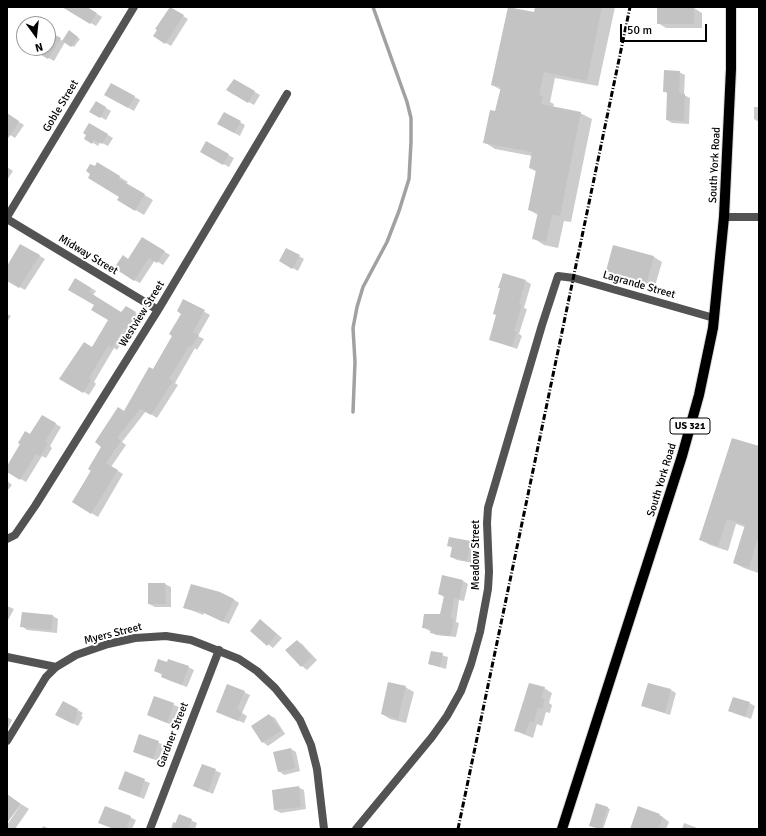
<!DOCTYPE html>
<style>
body{margin:0}
#map{position:relative;width:766px;height:836px;overflow:hidden;background:#fff;font-family:Signika,sans-serif}
canvas{display:block}
.frame{position:absolute;inset:0;border:8px solid #000;pointer-events:none}
.north{position:absolute;left:16px;top:16px;width:40px;height:40px;box-sizing:border-box;background:#fff;border:1px solid #999;border-radius:50%;rotate:165deg;font-size:11px;font-weight:700;line-height:16px;text-align:center;color:#000}
.north::after{content:'';display:block;margin:auto;width:14px;height:18px;background:#000;clip-path:polygon(50% 0,100% 100%,50% 72%,0 100%)}
.scale{position:absolute;left:620px;top:24px;width:87px;height:18px;box-sizing:border-box;border:2px solid #000;border-top:0;padding-left:5px;font-size:12px;line-height:14px;white-space:nowrap;color:#000;-webkit-text-stroke:3px #fff;paint-order:stroke}
</style>
<div id="map">
<canvas width="766" height="836"></canvas>
<div class="frame"></div>
<div class="north">N</div>
<div class="scale">50 m</div>
</div>
<script>
const context = document.querySelector('canvas').getContext('2d');
context.lineJoin = 'round';
function paint(path, color) { context.fillStyle = color; context.fill(path, 'evenodd'); }
const poly = rows => new Path2D(rows.map(r => 'M' + r).join(''));
function trace(path, color, width, dash) { context.strokeStyle = color; context.lineWidth = width; context.lineCap = dash ? 'butt' : 'round'; context.setLineDash(dash || []); context.stroke(path); }
function drawText(font, color, halo, rows, align = 'center') {
  context.font = font + ' Signika,sans-serif'; context.lineWidth = 4; context.setLineDash([]); context.textBaseline = 'middle'; context.strokeStyle = halo; context.fillStyle = color; for (const [text, x, y, turn = 0] of rows) {
    context.save(); context.translate(x, y); context.rotate((+turn || 0) * Math.PI / 180); context.textAlign = isNaN(turn) ? turn : align; if (halo) context.strokeText(text, 0, 0); context.fillText(text, 0, 0); context.restore();
  }
}
paint(poly([
 [73,7,86,7,102,17,96,26,70,11],
 [536,7,615,7,598,86,555,78,550,102,554,104,553,107,580,113,592,119,571,222,564,221,558,248,544,245,533,238,538,215,529,210,537,172,530,168,532,156,495,149,484,142,496,112,501,90,492,85,535,13],
 [170,8,188,19,171,46,154,36],
 [694,8,702,13,702,28,666,28,658,23],
 [48,32,63,41,69,32,80,39,74,47,65,42,54,61,35,50,36,48,48,48],
 [679,72,685,75,684,95,690,98,689,124,672,123,667,120,668,94,664,91],
 [234,80,260,95,254,105,228,90],
 [111,84,140,100,134,111,105,95],
 [96,102,111,111,106,120,91,112],
 [754,107,759,107,759,122,754,119],
 [224,113,245,125,240,136,218,124],
 [7,115,24,125,15,138,7,133],
 [90,124,113,138,108,146,100,142,98,146,86,138],
 [206,143,234,158,229,167,201,152],
 [97,164,128,182,126,184,153,200,144,215,119,200,120,196,95,167],
 [7,167,13,171,7,180],
 [142,239,170,255,163,265,155,260,140,283,134,280,129,260],
 [21,245,45,259,25,290,7,280,7,264,9,265],
 [614,246,654,257,662,262,655,286,615,275,607,270],
 [287,249,304,259,298,271,280,261],
 [76,279,96,291,93,295,121,313,126,308,141,316,139,319,141,320,134,332,130,330,117,350,114,348,94,382,96,384,89,395,61,378,92,349,109,320,95,305],
 [526,281,531,284,524,308,527,309,519,334,522,336,517,349,490,339],
 [184,300,210,315,198,336,204,339,197,350,195,348,175,383,178,385,157,418,146,411,122,442,126,445,111,467,123,474,98,517,73,502,124,412,153,370,173,335,183,314],
 [7,314,11,316,7,322],
 [42,416,61,427,50,446,52,448,46,458,42,456,26,482,7,471,7,468],
 [759,448,759,570,758,573,744,568,734,563,745,527,736,524,728,551,710,545,701,540],
 [7,481,12,485,7,491],
 [450,538,471,542,476,545,473,563,457,560,451,557,453,548,448,545],
 [443,576,463,581,468,584,464,601,459,600,456,622,459,623,456,637,436,635,423,627,441,616,444,597,439,594],
 [149,584,165,584,171,587,171,607,155,607,149,604],
 [233,599,239,603,229,624,204,613,203,615,184,607],
 [7,606,14,609,7,622],
 [53,616,58,619,57,633,27,630,22,626],
 [260,620,282,638,273,648,251,631],
 [297,641,302,644,317,660,307,670,302,666,287,650],
 [432,652,448,657,446,669,429,664],
 [168,663,188,667,194,670,187,687,168,680,162,677,163,675,155,671],
 [405,687,414,692,406,723,390,719,382,714],
 [544,688,552,693,549,703,552,705,550,713,546,712,542,726,537,724,533,738,523,734,516,730],
 [671,690,676,693,670,715,643,706],
 [244,692,250,695,242,713,247,716,244,723,223,714],
 [154,697,179,707,172,725,148,715],
 [63,702,83,713,81,716,83,717,78,726,57,714],
 [749,703,755,706,751,719,730,711],
 [269,715,275,718,285,734,268,746,263,742],
 [7,717,12,720,7,731],
 [140,735,164,745,158,761,139,754],
 [291,749,296,752,300,771,284,775,279,771],
 [203,765,221,773,213,794,195,786],
 [125,773,150,783,144,799,119,789],
 [298,787,304,790,306,809,281,813,275,810],
 [21,804,29,809,15,829,7,829,7,825],
 [597,804,610,809,603,829,592,827],
 [179,815,197,823,195,829,171,829,173,822,176,823],
 [660,815,669,822,666,829,631,829],
 [130,817,136,820,132,829,114,829],
 [684,823,700,829,682,829],
 [43,826,50,829,42,829]
]), '#0003');
trace(poly([
 [353,412,355,362,353,328,357,307,363,287,387,242,399,211,409,179,411,142,411,118,407,102,373,7]
]), '#a1a1a1', 3.5);
paint(poly([
 [62,7,87,7,97,13,90,24],
 [170,7,184,15,165,44,153,36,157,30,155,29],
 [508,7,534,12,535,7,602,7,587,81,544,72,539,95,543,96,541,104,581,112,560,216,552,215,546,242,532,239,538,212,528,210,536,170,529,168,532,152,483,143,490,110,495,111,501,87,491,85],
 [657,7,694,7,694,24,657,24],
 [69,30,78,37,71,47,62,41],
 [48,31,61,38,48,59,29,48,48,48],
 [664,70,680,71,679,93,685,94,684,121,666,120,667,92,663,92],
 [234,79,255,91,248,103,226,90],
 [111,83,135,96,128,108,104,95],
 [96,101,106,107,100,118,89,112],
 [224,112,241,121,234,133,217,124],
 [7,113,19,121,7,140],
 [89,123,108,134,102,144,94,140,92,144,84,139,86,135,83,133],
 [206,141,229,154,223,165,200,152],
 [97,162,120,176,119,179,145,194,135,211,117,200,119,197,88,178,90,174,86,171,90,164,95,166],
 [142,237,165,251,157,263,149,258,134,281,114,268,123,255,128,259],
 [20,244,40,255,19,288,7,281,7,266],
 [613,245,654,256,647,282,606,271],
 [286,248,300,255,292,269,279,261],
 [503,273,526,280,519,304,522,305,514,331,517,332,512,347,489,340,496,315,493,314,500,288,498,288],
 [75,278,91,288,89,292,121,312,126,306,136,312,134,315,136,317,129,330,124,328,112,348,108,346,89,378,91,380,83,393,59,379,84,342,92,347,108,320,91,310,94,305,68,290],
 [183,299,205,310,193,332,199,335,191,347,189,346,169,379,173,381,151,415,140,409,117,438,121,441,106,463,118,470,91,514,72,502,91,471,88,469,101,447,95,442,118,407,124,411,149,367,153,369,172,336,169,334,181,314,177,311],
 [42,415,56,423,45,442,48,444,40,456,36,454,20,480,7,472,7,466,20,444,18,443,25,431,30,434],
 [732,438,759,446,759,534,749,568,733,563,745,525,727,519,718,546,699,540],
 [449,537,471,541,467,561,450,557,452,547,447,546],
 [442,575,463,580,459,599,454,598,451,617,451,619,454,619,451,635,447,636,430,633,431,629,422,628,424,614,440,614,444,596,438,594],
 [148,583,165,583,166,604,148,604],
 [191,584,220,592,234,599,223,622,198,610,198,612,183,608],
 [22,612,53,615,51,630,20,627],
 [260,619,277,634,267,646,250,631],
 [297,640,312,657,301,667,285,650],
 [431,651,443,653,440,667,428,664],
 [158,659,167,662,168,659,189,666,182,685,161,677,162,674,154,671],
 [388,682,406,686,398,719,381,714],
 [529,683,545,687,541,698,545,699,542,709,538,708,534,722,530,721,525,734,514,731],
 [648,683,671,689,665,713,641,706],
 [227,684,245,691,237,709,242,712,238,721,216,712],
 [154,696,174,703,167,723,147,715],
 [733,697,750,702,745,717,728,711],
 [63,701,78,709,76,712,78,713,73,724,55,715],
 [269,714,281,731,262,743,251,726],
 [139,734,159,741,153,759,133,752],
 [291,748,295,768,278,772,273,752],
 [202,764,216,769,208,792,193,786],
 [125,771,145,779,139,797,118,789],
 [299,786,301,807,274,810,272,790],
 [7,794,21,804,7,823],
 [596,803,608,807,601,829,589,826],
 [105,806,131,816,126,829,114,829,98,823],
 [638,806,660,814,659,816,663,817,658,829,630,829],
 [179,814,192,819,188,829,173,829]
]), '#c3c3c3');
const primary = poly([
 [562,829,682,456,699,395,713,328,724,217,731,69,731,7]
]);
trace(primary, '#dbdbdb', 12);
trace(poly([
 [7,217,134,7],
 [724,217,759,217],
 [7,219,158,310],
 [7,539,15,535,35,506,158,310,287,94],
 [7,657,56,667],
 [7,741,46,677,56,667,76,655,108,644,135,638,166,636,191,640,239,659,257,671,275,688,292,709,300,720,311,745,317,769,324,829],
 [150,829,219,650],
 [356,829,432,737,447,716,461,691,471,664,480,632,488,589,489,572,487,523,488,508,542,325,558,276,574,278,714,318]
]), '#535353', 8);
trace(primary, '#000', 10);
trace(poly([
 [458,829,630,7]
]), '#000', 3, [6, 2, 1, 2]);
for (const [x, y, w] of [
 [690,426,40]
]) { const box = new Path2D(); box.roundRect(x - w / 2, y - 8, w, 16, 3); context.fillStyle = '#fff'; context.fill(box); trace(box, '#000', 1); }
drawText('bold 10px', '#000', null, [
 ["US 321",690,426]
]);
drawText('11px', '#000', '#fff', [
 ["Goble Street",61,106,-59],
 ["South York Road",715,165,-87],
 ["Midway Street",88,255,31],
 ["Lagrande Street",639,285,16],
 ["Westview Street",142,314,-58],
 ["South York Road",662,480,-73],
 ["Meadow Street",476,555,-90],
 ["Myers Street",113,634,-14],
 ["Gardner Street",173,735,-69]
]);
</script>
